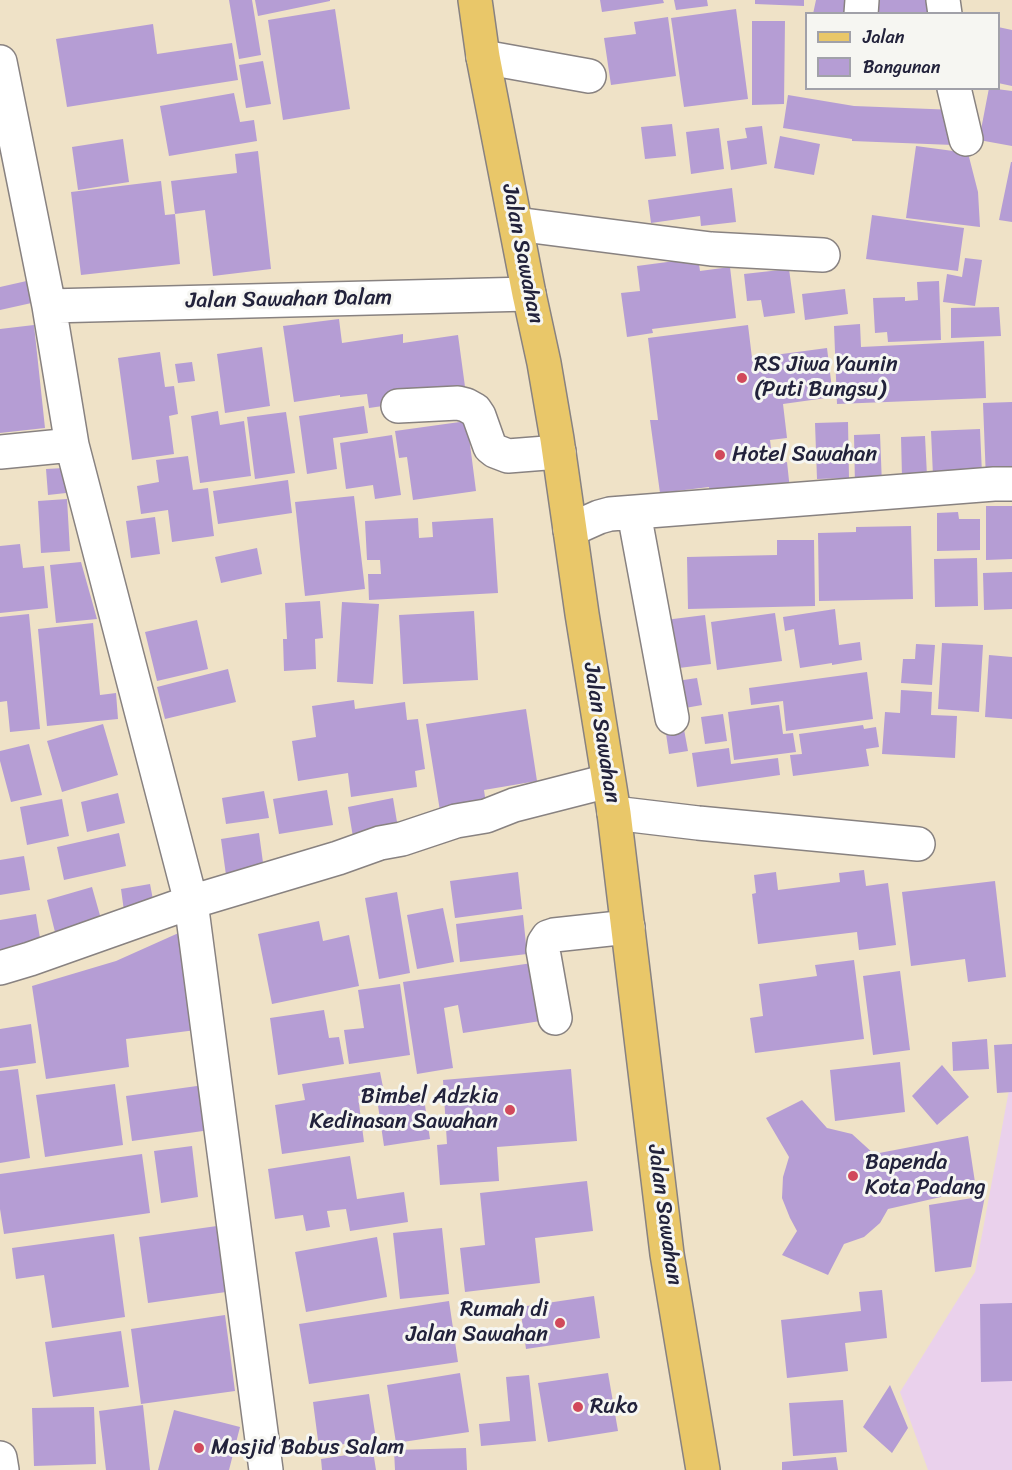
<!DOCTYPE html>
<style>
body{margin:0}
#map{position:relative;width:1012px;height:1470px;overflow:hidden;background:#efe2c7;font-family:Sriracha,sans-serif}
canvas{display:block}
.legend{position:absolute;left:805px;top:12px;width:195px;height:78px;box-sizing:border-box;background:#f6f6f2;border:2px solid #a1a1a9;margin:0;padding:8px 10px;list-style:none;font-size:18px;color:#22223b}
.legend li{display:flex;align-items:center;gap:12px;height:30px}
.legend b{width:30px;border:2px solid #a1a1a9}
</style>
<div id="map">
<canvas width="1012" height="1470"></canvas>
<ul class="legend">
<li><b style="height:8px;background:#e9c769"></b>Jalan</li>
<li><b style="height:16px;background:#b59dd4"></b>Bangunan</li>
</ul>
</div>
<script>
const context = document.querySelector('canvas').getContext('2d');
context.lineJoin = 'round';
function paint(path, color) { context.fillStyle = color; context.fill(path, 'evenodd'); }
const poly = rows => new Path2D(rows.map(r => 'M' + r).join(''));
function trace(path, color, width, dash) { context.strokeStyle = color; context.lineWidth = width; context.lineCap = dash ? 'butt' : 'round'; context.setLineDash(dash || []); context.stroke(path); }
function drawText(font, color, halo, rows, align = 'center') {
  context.font = font + ' Sriracha,sans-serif'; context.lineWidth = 6; context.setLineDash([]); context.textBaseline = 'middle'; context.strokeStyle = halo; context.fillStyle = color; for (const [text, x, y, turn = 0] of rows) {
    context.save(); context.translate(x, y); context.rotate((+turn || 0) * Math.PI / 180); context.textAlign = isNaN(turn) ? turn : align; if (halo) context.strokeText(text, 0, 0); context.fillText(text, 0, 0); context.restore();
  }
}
paint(poly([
 [1012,1074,1012,1470,928,1470,900,1392,975,1272]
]), '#ead1ec');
paint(poly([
 [229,0,252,0,261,55,239,59],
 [255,0,330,0,330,1,258,16],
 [600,0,663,0,664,3,602,12],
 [674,0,707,0,708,6,676,10],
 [755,0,804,0,804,6,755,4],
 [816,0,848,0,846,14,813,14],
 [874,0,934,0,936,14,872,14],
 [335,9,350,109,283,120,268,20],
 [736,9,748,99,684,107,671,18],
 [668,17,676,76,611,85,604,38,636,34,634,22],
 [752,21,785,21,784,104,752,105],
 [153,24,157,54,232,43,238,80,67,107,56,39],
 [998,27,1012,30,1012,86,998,83],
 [263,61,271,104,246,108,239,65],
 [989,88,1012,91,1012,146,979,140],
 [234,93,240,122,254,120,257,141,169,156,160,106],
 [788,95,854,106,956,110,953,145,852,141,852,139,783,128],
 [672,124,676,156,645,159,641,127],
 [762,126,767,164,731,170,727,141,747,138,745,128],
 [719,128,724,169,691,174,686,132],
 [780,136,820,144,814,175,774,168],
 [123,139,129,182,78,190,72,147],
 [916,146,968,153,978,192,980,227,906,218],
 [258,151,271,269,213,276,205,210,175,214,171,181,237,173,235,154],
 [1011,162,1012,162,1012,222,999,220],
 [161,181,165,215,175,214,180,264,81,275,71,192],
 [732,188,736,222,701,226,700,216,651,223,648,200],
 [872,215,964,228,958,271,866,259],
 [698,258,700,271,730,267,736,318,652,329,653,333,627,337,621,293,640,291,637,266],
 [965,258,982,260,975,306,943,302,947,274,962,277],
 [789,269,795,313,764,317,761,300,747,301,744,274],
 [31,280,36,302,0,310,0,287],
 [939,281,941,340,888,342,887,332,875,333,873,298,905,297,905,301,918,300,917,282],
 [845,289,848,314,805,320,802,294],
 [999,307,1001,336,951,338,951,308],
 [339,319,342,343,403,334,403,343,458,335,466,394,369,408,367,394,340,397,340,395,294,402,283,326],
 [860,324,861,347,984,341,986,398,837,404,834,326],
 [34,325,45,428,0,433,0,329],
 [748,325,752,358,827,348,833,397,783,404,787,438,770,440,773,464,787,462,790,490,711,500,709,487,660,493,650,420,658,420,648,338],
 [262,347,270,406,225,413,217,354],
 [160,352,165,387,174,386,178,414,169,416,174,454,132,460,118,358],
 [192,362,195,381,178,383,175,364],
 [1012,402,1012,479,986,480,983,403],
 [364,406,368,433,333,438,337,469,307,474,299,416],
 [218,411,220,425,244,421,251,476,200,483,191,416],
 [286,412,295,473,255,479,247,417],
 [467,421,476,491,413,500,407,457,399,458,395,431],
 [848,422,849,478,817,479,815,423],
 [980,429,982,474,933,476,931,431],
 [880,434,882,485,855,486,854,435],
 [392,435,401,495,375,499,373,485,346,489,340,443],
 [925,436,927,476,902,477,901,437],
 [188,456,193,490,208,488,214,536,172,542,168,510,141,514,137,486,159,482,156,460],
 [64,468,66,493,48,495,46,469],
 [288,480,292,513,218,524,213,491],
 [354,496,365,589,305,596,295,502],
 [67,499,70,551,41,553,38,501],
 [986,506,1012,506,1012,559,986,560],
 [958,512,959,519,980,519,980,550,937,551,937,513],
 [155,517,160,554,131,558,126,521],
 [418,518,419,538,433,537,432,522,493,518,498,593,369,600,368,574,381,574,380,560,367,560,365,521],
 [911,526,913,599,819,601,818,533,856,532,856,527],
 [777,540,814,540,815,606,688,609,687,557,777,555],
 [20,544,23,568,44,566,48,608,0,613,0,546],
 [257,548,262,574,221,583,215,557],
 [977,558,978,606,935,607,934,559],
 [81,562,97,619,56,623,50,565],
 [1012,572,1012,609,984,610,983,573],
 [320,601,323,638,315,639,316,669,284,671,283,639,287,639,285,603],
 [342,602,379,604,373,684,337,682],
 [835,609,839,645,860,642,862,660,832,665,832,663,800,668,794,629,785,631,783,617],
 [474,611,478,680,403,684,399,615],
 [775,613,782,661,717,670,711,622],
 [29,614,40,729,10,732,7,701,0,702,0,617],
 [705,615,711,664,671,669,665,620],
 [197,620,208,669,157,681,145,632],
 [93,623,100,695,116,693,118,719,47,726,38,629],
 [942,643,983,645,979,712,938,709],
 [916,644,935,645,932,685,901,683,903,659,915,659],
 [989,655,1012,657,1012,719,985,717],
 [228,669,236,702,165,719,157,687],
 [867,672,873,719,786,731,783,701,751,705,749,688],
 [697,678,702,705,674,710,670,682],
 [901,690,932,692,931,715,957,716,955,758,882,754,885,712,900,713],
 [354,700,355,709,405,702,407,720,418,719,425,769,415,771,417,787,351,797,348,773,298,781,292,741,316,737,312,706],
 [779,705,783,734,793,733,796,752,734,760,728,712],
 [526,709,537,781,484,790,486,804,440,811,426,724],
 [723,714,727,741,705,744,701,717],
 [103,724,118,775,62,792,47,741],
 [683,724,688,751,669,754,665,727],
 [863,725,864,729,876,727,879,747,866,749,869,766,793,776,790,755,802,754,799,734],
 [29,744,42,795,11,802,0,761,0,751],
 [729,748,731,764,778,758,780,775,697,787,692,753],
 [327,790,333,825,279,834,273,799],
 [264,791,269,818,226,824,222,798],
 [118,793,125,823,87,832,81,802],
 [393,798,398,828,353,837,348,807],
 [62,799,69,836,27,845,20,807],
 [119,833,126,866,64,880,57,847],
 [259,833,264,870,226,875,221,839],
 [24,856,30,890,0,895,0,860],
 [864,870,866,886,888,883,896,945,859,950,857,932,758,944,752,894,756,893,754,875,776,872,778,890,840,882,839,873],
 [518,872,522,909,455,918,450,881],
 [995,881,1006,977,968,982,965,959,911,966,902,892],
 [150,884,154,905,124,911,121,889],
 [92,887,101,919,55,932,47,900],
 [397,892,410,973,379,979,365,898],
 [443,908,454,962,417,969,407,915],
 [36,914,42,950,0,957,0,920],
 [523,915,527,954,460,962,456,924],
 [319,921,323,941,349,935,359,986,272,1004,258,934],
 [183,931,196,1030,126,1039,129,1067,46,1079,32,986,116,961],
 [854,960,864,1039,755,1053,750,1018,763,1016,759,984,817,976,815,965],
 [539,962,547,1020,463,1033,458,1005,444,1008,453,1068,417,1074,403,982],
 [900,971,910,1050,873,1055,863,976],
 [400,984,410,1055,349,1064,344,1030,364,1028,358,990],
 [324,1010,329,1038,339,1037,344,1064,278,1075,270,1018],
 [31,1024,36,1063,0,1068,0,1029],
 [987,1039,989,1069,953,1071,952,1042],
 [1012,1044,1012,1092,997,1093,994,1045],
 [900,1062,905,1112,835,1121,830,1070],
 [942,1065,969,1097,937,1125,912,1096],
 [18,1069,30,1158,0,1163,0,1071],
 [571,1069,577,1141,497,1147,499,1181,440,1185,437,1145,447,1144,443,1080],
 [380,1072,384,1092,358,1096,364,1142,282,1154,275,1105,305,1100,302,1084],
 [115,1084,123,1145,45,1157,36,1095],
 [204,1085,210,1130,132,1141,126,1096],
 [423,1092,430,1139,384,1146,377,1099],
 [802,1100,827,1128,852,1134,874,1154,968,1136,976,1189,888,1209,880,1223,864,1237,844,1244,828,1275,782,1255,797,1231,790,1218,782,1198,783,1177,789,1157,766,1118],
 [192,1146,198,1197,161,1203,154,1151],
 [142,1154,150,1213,4,1234,0,1209,0,1174],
 [350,1156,357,1199,404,1192,408,1222,350,1231,346,1209,327,1211,330,1227,306,1231,303,1215,275,1219,268,1169],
 [587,1181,593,1231,535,1238,540,1283,465,1292,460,1248,485,1245,480,1193],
 [985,1196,971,1267,935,1272,929,1205],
 [217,1226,226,1292,148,1303,139,1237],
 [442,1228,449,1294,400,1299,393,1233],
 [114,1234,125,1317,52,1328,44,1275,16,1279,12,1248],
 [377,1237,387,1297,306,1312,295,1252],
 [882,1290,887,1338,845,1343,848,1371,787,1378,781,1320,861,1311,859,1292],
 [594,1296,600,1338,526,1349,520,1307],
 [449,1301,458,1362,309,1384,299,1324],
 [1012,1303,1012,1381,981,1382,980,1304],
 [225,1315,235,1391,141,1404,131,1329],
 [121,1331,129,1387,53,1397,45,1342],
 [460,1373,469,1432,396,1443,387,1385],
 [608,1373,618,1431,548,1442,538,1383],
 [529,1375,536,1441,481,1446,479,1424,510,1421,506,1377],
 [890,1385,908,1428,892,1453,863,1427],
 [369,1394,376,1439,319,1448,313,1402],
 [843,1400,847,1452,793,1456,789,1403],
 [143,1405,150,1470,106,1470,99,1411],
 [94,1407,96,1464,34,1466,32,1408],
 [174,1410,240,1427,229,1470,158,1470],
 [466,1448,467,1470,395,1470,394,1450],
 [373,1451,376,1470,322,1470,321,1459],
 [836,1457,838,1470,782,1470,782,1462]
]), '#b59dd4');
const minor = poly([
 [943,0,945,14],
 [861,14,862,0],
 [483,57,589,76],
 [0,62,49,306,72,445,191,902,266,1470],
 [954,88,966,139],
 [516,224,711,249,823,255],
 [49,306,529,294],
 [398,406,458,403,466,405,475,410,479,416,490,447,495,451,508,456,559,452],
 [0,452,72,445],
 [634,513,672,718],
 [570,530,599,517,610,514,994,484,1012,484],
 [614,813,698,823,918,844],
 [0,968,30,959,191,902,338,858,380,843,402,839,456,821,486,816,514,805,608,781],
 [555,1018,543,950,544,943,548,937,554,935,628,927],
 [0,1458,2,1470]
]);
const primary = poly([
 [475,0,483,57,529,294,544,363,557,439,582,614,614,813,667,1254,703,1470]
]);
trace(minor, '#888281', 36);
trace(primary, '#888281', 36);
trace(minor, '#fff', 33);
trace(primary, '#e9c769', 33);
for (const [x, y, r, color] of [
 [742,378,6,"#d1495b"],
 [720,455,6,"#d1495b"],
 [510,1110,6,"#d1495b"],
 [853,1176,6,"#d1495b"],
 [560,1323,6,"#d1495b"],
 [578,1407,6,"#d1495b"],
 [199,1448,6,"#d1495b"]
]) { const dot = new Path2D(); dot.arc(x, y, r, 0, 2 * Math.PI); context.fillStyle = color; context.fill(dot); trace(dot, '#f6f6f2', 2); }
drawText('22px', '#22223b', '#f6f6f2', [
 ["Jalan Sawahan",522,254,79],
 ["Jalan Sawahan Dalam",289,300,-1],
 ["Jalan Sawahan",601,733,81],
 ["Jalan Sawahan",664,1215,82]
]);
drawText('22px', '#22223b', '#f6f6f2', [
 ["RS Jiwa Yaunin",754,365],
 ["(Puti Bungsu)",754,390],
 ["Hotel Sawahan",732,455],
 ["Bimbel Adzkia",498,1097,"right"],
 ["Kedinasan Sawahan",498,1122,"right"],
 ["Bapenda",865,1163],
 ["Kota Padang",865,1188],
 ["Rumah di",548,1310,"right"],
 ["Jalan Sawahan",548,1335,"right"],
 ["Ruko",590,1407],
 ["Masjid Babus Salam",211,1448]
], 'left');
</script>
